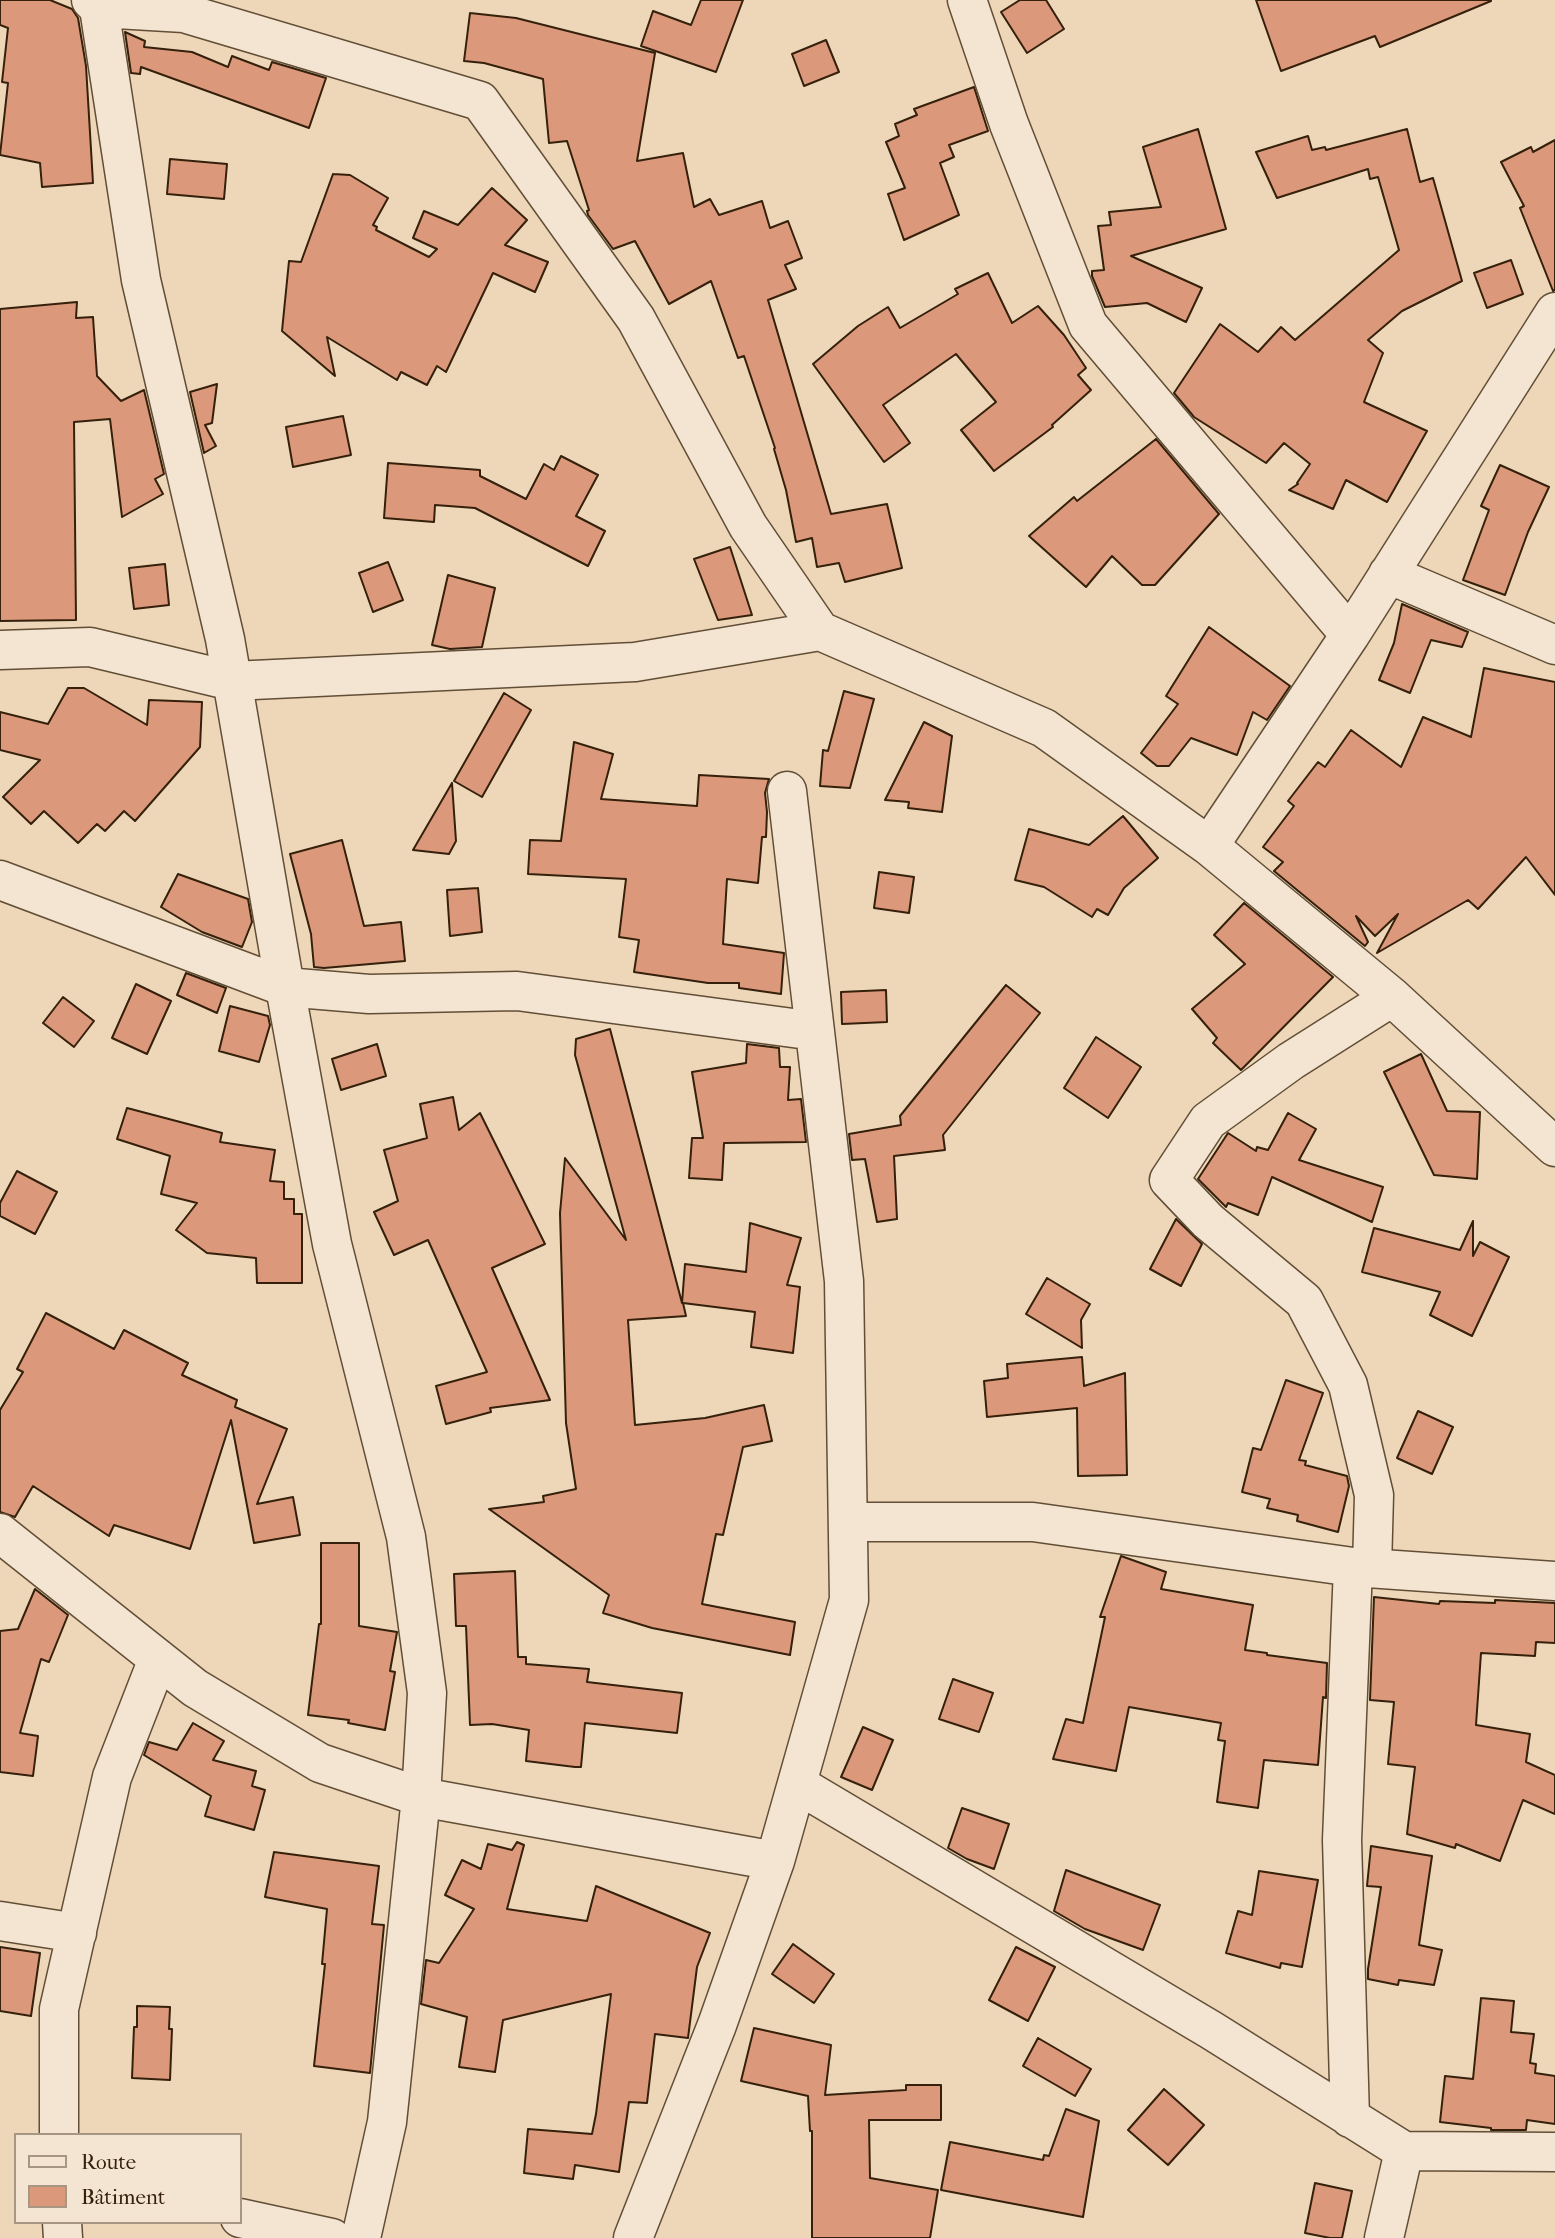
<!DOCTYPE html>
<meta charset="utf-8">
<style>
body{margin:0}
#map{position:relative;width:1555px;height:2238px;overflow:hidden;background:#edd7b8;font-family:"IM FELL French Canon",serif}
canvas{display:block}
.legend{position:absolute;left:14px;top:2133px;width:228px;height:91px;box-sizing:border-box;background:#f3e5d1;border:2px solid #a79682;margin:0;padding:9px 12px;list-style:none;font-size:21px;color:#34200b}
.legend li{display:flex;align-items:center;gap:14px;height:35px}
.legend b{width:35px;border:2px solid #a79682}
</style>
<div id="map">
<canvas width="1555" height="2238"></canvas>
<ul class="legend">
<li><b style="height:9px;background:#f3e5d1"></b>Route</li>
<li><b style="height:19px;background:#dc987a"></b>Bâtiment</li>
</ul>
</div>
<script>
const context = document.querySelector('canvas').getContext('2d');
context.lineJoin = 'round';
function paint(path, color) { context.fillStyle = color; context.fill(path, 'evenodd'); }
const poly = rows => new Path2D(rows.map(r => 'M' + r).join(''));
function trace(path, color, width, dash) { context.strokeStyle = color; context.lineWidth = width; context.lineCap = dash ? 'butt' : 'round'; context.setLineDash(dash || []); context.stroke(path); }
const building = poly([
 [0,0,50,0,72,9,78,18,86,66,93,183,42,187,40,163,0,155,8,83,2,82,8,28,0,25,0,0],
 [701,0,743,0,716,72,641,46,653,11,691,25,701,0],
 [1020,0,1046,0,1064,29,1027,53,1001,12,1020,0],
 [1256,0,1491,0,1491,1,1380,47,1375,36,1281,71,1256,0],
 [470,13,516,18,655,53,637,161,683,153,694,207,710,199,719,215,762,201,770,228,788,221,802,258,785,265,796,289,768,300,831,514,887,504,902,568,845,582,839,563,817,567,812,538,796,542,786,490,774,449,775,448,744,356,738,358,711,281,669,304,635,241,613,249,588,215,587,211,589,210,567,141,549,143,543,79,484,63,464,61,470,13],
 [125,32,145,41,144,47,192,52,228,67,232,56,269,70,272,62,326,78,309,128,141,67,140,74,131,73,125,32],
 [826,40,839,72,804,86,792,54,826,40],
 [974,87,988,131,949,145,954,157,940,163,959,215,904,240,888,194,905,188,886,142,899,136,895,124,917,115,914,109,974,87],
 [1198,129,1226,229,1131,256,1202,288,1186,322,1147,303,1105,307,1092,276,1092,271,1104,270,1098,226,1111,225,1109,212,1161,207,1143,147,1198,129],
 [1407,129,1420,182,1433,178,1462,281,1402,311,1368,340,1383,353,1364,402,1427,431,1387,502,1346,480,1333,509,1289,490,1298,484,1297,483,1310,464,1284,443,1266,463,1194,417,1174,393,1220,324,1258,352,1281,327,1295,340,1399,250,1378,177,1370,179,1368,169,1277,198,1256,152,1308,136,1312,150,1325,147,1326,150,1407,129],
 [1555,140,1555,290,1553,291,1520,208,1524,206,1501,162,1531,147,1533,152,1555,140],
 [170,159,227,164,224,199,167,194,170,159],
 [333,174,350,175,388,198,373,225,377,227,376,230,429,257,437,249,413,238,424,211,458,225,492,188,527,220,505,245,548,262,535,292,493,273,446,372,437,366,427,385,401,372,397,380,327,337,335,376,282,331,289,261,301,262,333,174],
 [1511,260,1523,294,1487,308,1474,273,1511,260],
 [988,273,1012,323,1038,306,1064,335,1086,368,1078,375,1091,390,1052,425,1053,427,994,471,961,430,996,402,956,354,883,405,910,443,884,462,813,364,858,326,888,307,900,328,958,294,955,289,988,273],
 [77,302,76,318,93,317,97,376,121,401,144,390,164,474,155,479,163,494,122,517,110,419,74,422,76,620,0,621,0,309,77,302],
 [217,384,212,423,205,425,216,446,204,453,190,392,217,384],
 [343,416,351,455,293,467,286,427,343,416],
 [1156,439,1219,514,1155,585,1142,585,1112,556,1086,587,1029,536,1074,497,1077,501,1156,439],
 [561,456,598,475,576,516,605,531,588,566,475,508,435,505,434,522,384,518,388,463,480,470,480,476,526,499,544,464,554,470,561,456],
 [1500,465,1549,487,1528,532,1505,595,1463,580,1489,510,1481,506,1500,465],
 [730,547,752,615,718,620,694,559,730,547],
 [388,562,403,600,373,612,359,573,388,562],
 [165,564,169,605,134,609,129,568,165,564],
 [448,575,495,588,482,647,450,649,432,645,448,575],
 [1402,604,1468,632,1462,647,1431,640,1410,693,1379,680,1394,643,1402,604],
 [1209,627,1290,686,1267,720,1253,712,1237,755,1191,738,1169,766,1157,766,1141,753,1178,704,1166,696,1209,627],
 [1484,668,1555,682,1555,895,1526,857,1478,909,1468,900,1377,953,1398,914,1375,936,1356,916,1368,942,1365,946,1274,871,1283,862,1263,847,1294,806,1288,801,1318,762,1325,767,1351,730,1401,767,1423,717,1471,737,1484,668],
 [68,688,84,688,147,725,149,700,202,702,200,747,135,821,124,811,105,831,97,824,78,843,44,811,31,824,3,797,40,760,0,750,0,712,48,724,68,688],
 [844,691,874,699,850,788,820,786,823,750,828,751,844,691],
 [504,693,531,710,482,797,454,781,504,693],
 [924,722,952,736,942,812,908,808,909,802,885,800,924,722],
 [574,742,613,754,601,799,697,806,699,775,769,779,765,793,767,812,766,837,762,837,758,883,727,879,723,944,784,953,781,994,739,988,739,983,708,983,634,972,639,940,619,937,626,879,528,874,530,840,561,841,574,742],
 [452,783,456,841,449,854,413,850,452,783],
 [1123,816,1158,858,1124,888,1108,915,1097,909,1092,917,1044,887,1015,880,1029,829,1089,845,1123,816],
 [342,840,364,926,401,922,405,961,324,968,314,967,311,934,290,854,342,840],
 [879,872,914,877,909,913,874,908,879,872],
 [178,874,248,899,252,922,242,947,202,932,161,907,178,874],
 [478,888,482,932,450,936,447,890,478,888],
 [1244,903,1333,977,1241,1070,1213,1043,1217,1038,1192,1009,1245,964,1214,935,1244,903],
 [186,973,226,988,217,1013,177,995,186,973],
 [136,984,171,1001,147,1054,112,1038,136,984],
 [1006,985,1040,1013,943,1135,945,1150,894,1156,897,1219,877,1222,865,1159,852,1160,849,1134,901,1125,900,1116,1006,985],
 [886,990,887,1022,842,1024,841,992,886,990],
 [63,997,94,1021,74,1047,43,1023,63,997],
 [230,1006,268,1016,270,1025,259,1062,219,1051,230,1006],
 [610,1029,682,1303,685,1264,746,1272,750,1223,801,1238,787,1285,800,1287,793,1353,751,1347,755,1312,683,1303,686,1316,628,1320,635,1425,705,1418,764,1405,772,1441,743,1447,723,1535,716,1534,702,1604,795,1622,790,1655,652,1628,603,1613,609,1595,489,1509,544,1502,543,1496,576,1489,566,1423,560,1213,565,1158,626,1240,575,1055,576,1039,610,1029],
 [1096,1037,1141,1067,1108,1118,1064,1088,1096,1037],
 [377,1044,386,1076,341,1090,332,1059,377,1044],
 [747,1044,779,1048,780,1067,790,1067,788,1100,801,1099,806,1142,724,1143,722,1180,689,1178,692,1138,703,1138,692,1072,746,1063,747,1044],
 [1421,1054,1447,1111,1480,1112,1477,1179,1434,1175,1384,1072,1421,1054],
 [453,1097,459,1130,480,1113,545,1244,492,1268,550,1400,490,1408,491,1412,446,1424,436,1386,487,1372,428,1240,394,1255,374,1212,398,1201,384,1150,427,1138,420,1104,453,1097],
 [127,1108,222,1133,220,1142,275,1150,270,1181,284,1182,284,1199,294,1199,294,1214,302,1214,302,1283,257,1283,256,1258,207,1253,176,1230,197,1203,161,1194,170,1156,117,1139,127,1108],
 [1288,1113,1316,1129,1299,1160,1383,1187,1372,1222,1272,1177,1258,1215,1228,1203,1226,1207,1198,1179,1228,1133,1256,1151,1257,1147,1268,1150,1288,1113],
 [17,1171,57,1192,35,1234,0,1216,0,1203,17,1171],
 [1176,1219,1202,1244,1181,1286,1150,1269,1176,1219],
 [1473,1221,1473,1256,1480,1242,1509,1257,1472,1336,1430,1315,1440,1292,1362,1272,1374,1228,1460,1250,1473,1221],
 [1047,1278,1090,1304,1081,1320,1082,1348,1026,1314,1047,1278],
 [46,1313,114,1349,124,1330,188,1363,182,1375,237,1400,235,1407,287,1429,257,1504,293,1497,300,1535,254,1543,231,1420,190,1549,114,1525,109,1536,33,1486,15,1517,0,1512,0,1410,23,1372,17,1369,46,1313],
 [1082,1357,1084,1386,1125,1373,1127,1475,1078,1476,1077,1408,987,1417,984,1381,1008,1378,1007,1364,1082,1357],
 [1286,1380,1323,1393,1299,1460,1306,1461,1305,1465,1347,1476,1349,1486,1338,1532,1297,1521,1298,1515,1267,1508,1270,1499,1242,1492,1253,1448,1261,1450,1286,1380],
 [1418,1411,1453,1427,1432,1474,1397,1458,1418,1411],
 [321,1543,359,1543,359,1626,397,1632,390,1671,395,1672,385,1730,348,1723,349,1720,308,1715,319,1624,321,1624,321,1543],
 [1121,1556,1166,1572,1161,1589,1253,1605,1245,1650,1267,1653,1267,1655,1327,1663,1326,1698,1323,1697,1318,1765,1264,1760,1258,1808,1217,1802,1225,1741,1218,1740,1221,1723,1129,1707,1116,1771,1053,1759,1066,1719,1083,1723,1105,1617,1100,1617,1121,1556],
 [515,1571,518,1657,526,1657,526,1664,589,1669,587,1682,682,1693,677,1733,585,1723,581,1767,575,1767,526,1761,529,1730,492,1724,470,1725,466,1626,456,1626,454,1574,515,1571],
 [35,1589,68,1615,49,1662,41,1659,20,1733,38,1736,33,1776,0,1772,0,1631,18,1629,35,1589],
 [1374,1597,1439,1604,1440,1601,1495,1603,1495,1600,1555,1603,1555,1643,1536,1642,1535,1656,1481,1653,1476,1725,1530,1734,1526,1762,1555,1775,1555,1814,1523,1800,1500,1861,1456,1844,1455,1848,1407,1834,1415,1767,1388,1764,1394,1702,1370,1700,1374,1597],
 [953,1679,993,1693,979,1732,939,1719,953,1679],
 [193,1723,224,1741,213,1760,256,1771,252,1786,265,1790,254,1830,205,1816,211,1796,144,1755,149,1742,177,1750,193,1723],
 [863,1727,893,1740,872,1790,841,1777,863,1727],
 [962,1808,1009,1824,994,1869,967,1859,948,1848,962,1808],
 [517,1842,524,1845,507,1909,587,1921,596,1886,710,1933,697,1967,688,2038,655,2034,647,2103,629,2102,619,2172,575,2165,573,2179,524,2173,528,2129,592,2134,596,2114,611,1994,503,2020,495,2072,459,2067,467,2017,421,2004,426,1960,439,1963,474,1909,445,1895,462,1860,481,1869,488,1844,512,1850,517,1842],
 [1371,1846,1432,1856,1419,1945,1442,1950,1434,1985,1399,1980,1398,1985,1368,1979,1368,1969,1381,1887,1367,1886,1371,1846],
 [274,1852,379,1866,372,1924,384,1925,370,2073,314,2066,325,1964,322,1964,327,1909,265,1897,274,1852],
 [1066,1870,1160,1905,1143,1950,1085,1929,1054,1911,1066,1870],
 [1259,1871,1318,1880,1302,1967,1281,1963,1280,1968,1226,1953,1238,1911,1252,1915,1259,1871],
 [793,1944,834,1974,814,2003,772,1974,793,1944],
 [0,1947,40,1953,31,2016,0,2011,0,1947],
 [1016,1947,1055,1967,1028,2021,989,2000,1016,1947],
 [1481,1998,1514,2001,1511,2032,1534,2034,1530,2063,1536,2064,1535,2073,1555,2076,1555,2124,1527,2120,1526,2130,1491,2130,1491,2128,1440,2122,1445,2076,1473,2079,1481,1998],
 [137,2006,170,2007,169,2029,172,2029,170,2080,132,2078,134,2027,137,2027,137,2006],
 [754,2028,831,2045,825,2095,906,2090,906,2085,941,2085,941,2120,869,2120,870,2178,938,2190,930,2238,812,2238,812,2131,810,2131,808,2096,741,2081,754,2028],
 [1038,2038,1091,2069,1075,2096,1023,2066,1038,2038],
 [1164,2089,1204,2125,1168,2165,1128,2130,1164,2089],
 [1066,2109,1099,2121,1083,2217,941,2190,950,2142,1043,2160,1044,2155,1049,2156,1066,2109],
 [1315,2183,1352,2191,1342,2238,1330,2238,1305,2233,1315,2183]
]);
paint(building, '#dc987a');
trace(building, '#34200b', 2);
const minor = poly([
 [91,0,99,8,141,280,225,639,285,987,332,1244,406,1537,427,1693,421,1797,387,2122,361,2238],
 [967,0,1009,124,1088,325,1350,635],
 [99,8,184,13,480,101,636,319,748,526,820,631],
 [1388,574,1555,645],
 [0,650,90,647,232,681,635,662,820,631,1044,728,1209,846,1392,997,1555,1147],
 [1209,846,1350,635,1555,312],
 [0,880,285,987,369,994,517,991,815,1031],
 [848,1522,1033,1522,1353,1567,1555,1581],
 [0,1533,195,1688,320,1763,421,1797,775,1861],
 [1372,1568,1374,1495,1348,1385,1304,1301,1208,1221,1169,1180,1208,1121,1291,1061,1392,997],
 [797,1784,1211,2030,1404,2151,1555,2152],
 [0,1921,77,1933],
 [1350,2118,1342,1840,1353,1567],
 [59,2135,59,2009,112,1777,158,1659],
 [240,2218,332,2238],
 [62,2222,63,2238],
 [633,2238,717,2025,775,1861,849,1600,844,1281,787,791],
 [1384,2238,1404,2151]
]);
trace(minor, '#624e36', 41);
trace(minor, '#f3e5d1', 38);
</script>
